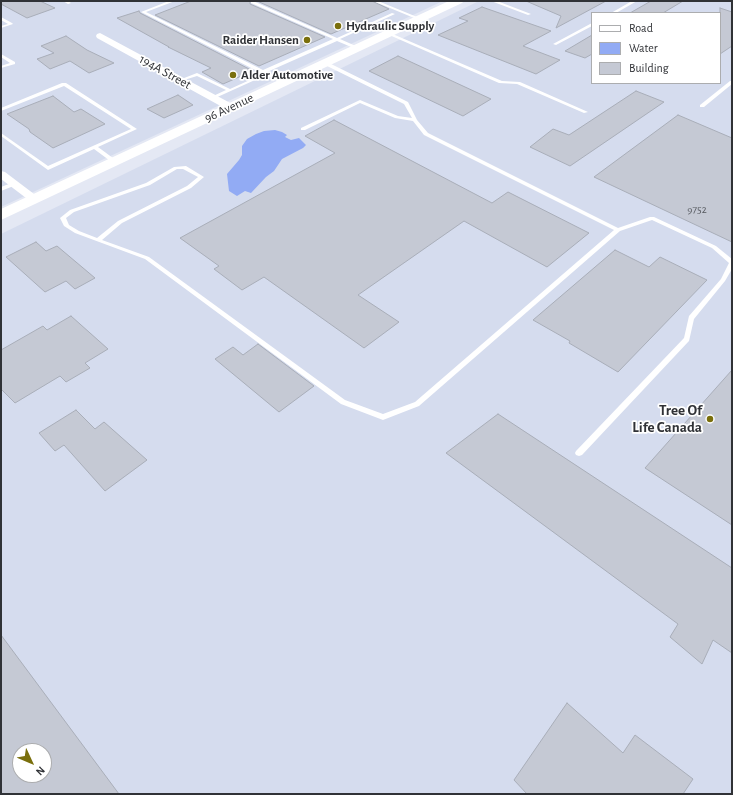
<!DOCTYPE html>
<style>
body{margin:0}
#map{position:relative;width:733px;height:795px;overflow:hidden;background:#e4e8f4;font-family:"Alegreya Sans",sans-serif}
canvas{display:block}
.frame{position:absolute;inset:0;border:2px solid #303236;pointer-events:none}
.legend{position:absolute;left:591px;top:12px;width:130px;height:72px;box-sizing:border-box;background:#fff;border:1px solid #acadaf;margin:0;padding:5px 7px;list-style:none;font-size:12px;color:#303236}
.legend li{display:flex;align-items:center;gap:8px;height:20px}
.legend b{width:20px;border:1px solid #acadaf}
.north{position:absolute;left:12px;top:743px;width:40px;height:40px;box-sizing:border-box;background:#fff;border:1px solid #acadaf;border-radius:50%;rotate:134deg;font-size:11px;font-weight:700;line-height:16px;text-align:center;color:#303236}
.north::after{content:'';display:block;margin:auto;width:14px;height:18px;background:#7a6f0c;clip-path:polygon(50% 0,100% 100%,50% 72%,0 100%)}
</style>
<div id="map">
<canvas width="733" height="795"></canvas>
<div class="frame"></div>
<ul class="legend">
<li><b style="height:5px;background:#fff"></b>Road</li>
<li><b style="height:11px;background:#92abf4"></b>Water</li>
<li><b style="height:11px;background:#c5c9d4"></b>Building</li>
</ul>
<div class="north">N</div>
</div>
<script>
const context = document.querySelector('canvas').getContext('2d');
context.lineJoin = 'round';
function paint(path, color) { context.fillStyle = color; context.fill(path, 'evenodd'); }
const poly = rows => new Path2D(rows.map(r => 'M' + r).join(''));
function trace(path, color, width, dash) { context.strokeStyle = color; context.lineWidth = width; context.lineCap = dash ? 'butt' : 'round'; context.setLineDash(dash || []); context.stroke(path); }
function drawText(font, color, halo, rows, align = 'center') {
  context.font = font + ' "Alegreya Sans",sans-serif'; context.lineWidth = 3.5; context.setLineDash([]); context.textBaseline = 'middle'; context.strokeStyle = halo; context.fillStyle = color; for (const [text, x, y, turn = 0] of rows) {
    context.save(); context.translate(x, y); context.rotate((+turn || 0) * Math.PI / 180); context.textAlign = isNaN(turn) ? turn : align; if (halo) context.strokeText(text, 0, 0); context.fillText(text, 0, 0); context.restore();
  }
}
paint(poly([
 [1,1,443,1,1,207],
 [479,1,732,1,732,794,1,794,1,234],
 [592,13,720,13,720,83,592,83],
 [20,751,44,751,44,775,20,775]
]), '#d5dcee');
paint(poly([
 [275,130,282,132,287,135,285,137,291,140,299,138,306,145,303,148,282,159,274,171,266,177,251,193,245,191,237,196,229,191,227,174,239,160,242,155,242,146,247,139,256,134,264,131]
]), '#92abf4');
const building = poly([
 [1,1,40,1,55,8,27,18,1,4,1,1],
 [191,1,250,1,250,4,325,37,259,66,155,15,191,1],
 [257,1,372,1,389,9,331,34,257,1],
 [526,1,606,1,556,28,561,16,526,1],
 [651,1,683,1,663,13,630,13,651,1],
 [482,7,551,31,523,46,560,60,536,74,438,35,468,21,459,18,482,7],
 [720,8,732,12,732,46,720,54,720,8],
 [139,11,140,13,253,71,223,84,202,72,211,68,168,47,169,47,117,18,139,11],
 [592,35,592,54,585,58,565,51,592,35],
 [66,36,87,50,114,63,89,73,70,61,50,69,37,59,54,53,41,46,66,36],
 [398,56,491,99,463,116,369,71,398,56],
 [636,91,664,102,570,166,530,147,553,129,569,135,636,91],
 [178,95,193,105,164,118,147,109,178,95],
 [53,96,74,112,81,109,105,124,53,148,30,132,29,129,7,114,53,96],
 [678,115,732,138,732,242,594,177,678,115],
 [334,120,492,203,508,192,589,233,547,267,464,221,358,295,399,322,364,348,264,277,242,290,214,269,219,266,180,238,335,153,305,136,334,120],
 [36,242,46,251,57,246,95,278,75,289,66,281,45,292,6,257,36,242],
 [615,250,649,267,660,257,707,280,618,372,569,343,570,341,533,320,615,250],
 [71,316,108,349,85,363,90,368,66,382,60,376,15,403,1,389,1,350,43,326,47,330,71,316],
 [258,344,314,386,279,412,215,359,233,347,243,355,258,344],
 [732,370,732,525,645,468,732,370],
 [76,410,95,429,104,422,147,460,105,491,64,445,55,451,39,433,76,410],
 [498,414,732,568,732,653,713,640,702,664,670,637,678,624,446,453,498,414],
 [1,635,119,794,1,794,1,635],
 [20,751,44,751,44,775,20,775,20,751],
 [567,703,623,753,635,735,693,779,683,794,527,794,514,780,567,703]
]);
paint(building, '#c5c9d4');
trace(building, '#a9aeb9', 1);
paint(poly([
 [63,1,68,1,71,3,68,4,63,1],
 [169,1,175,1,146,12,263,70,333,39,251,3,251,1,253,1,337,38,392,13,395,14,340,39,358,47,358,49,356,49,337,41,267,72,285,81,285,83,281,83,266,75,213,99,211,99,211,97,226,90,197,76,181,81,179,80,197,73,230,89,263,74,141,12,169,1],
 [373,1,378,1,422,19,419,20,373,1],
 [491,1,497,1,531,14,528,15,491,1],
 [632,1,637,1,616,13,611,13,632,1],
 [1,17,12,23,13,24,1,28,1,26,8,24,1,20,1,17],
 [592,23,592,26,556,45,553,44,592,23],
 [388,32,502,81,520,82,588,112,584,113,517,84,499,83,387,34,386,33,388,32],
 [1,54,15,62,15,64,1,68,1,66,10,63,1,57,1,54],
 [323,62,327,62,408,102,417,120,428,133,618,228,650,217,654,217,716,246,732,259,732,269,725,281,694,319,689,341,582,455,579,456,576,455,575,453,576,451,684,338,689,316,721,279,729,263,712,248,652,220,620,231,419,406,383,420,341,404,145,259,75,233,64,226,60,218,70,210,146,183,174,167,186,166,204,177,191,188,122,223,102,240,149,257,345,400,383,414,415,402,614,230,424,135,413,121,395,118,360,103,305,130,301,130,301,128,360,100,398,116,412,118,404,104,323,64,323,62],
 [177,169,183,169,198,177,187,186,118,221,97,238,79,231,69,225,66,218,74,212,150,185,177,169],
 [730,81,732,81,732,84,704,107,700,107,700,105,730,81],
 [62,83,66,83,137,129,98,147,117,161,117,163,113,163,94,149,48,170,1,136,1,133,48,166,131,129,64,86,1,111,1,108,62,83],
 [14,182,16,183,16,185,1,191,1,187,14,182]
]), '#fff');
paint(poly([
 [100,33,234,105,235,107,234,109,226,109,97,38,96,36,97,34,100,33],
 [1,171,5,172,38,197,40,199,38,201,30,201,1,179,1,171]
]), '#fff');
paint(poly([
 [449,1,464,1,462,3,1,220,1,209,449,1]
]), '#fff');
for (const [x, y, r, color] of [
 [338,26,4,"#7a6f0c"],
 [307,40,4,"#7a6f0c"],
 [233,75,4,"#7a6f0c"],
 [710,419,4,"#7a6f0c"]
]) { const dot = new Path2D(); dot.arc(x, y, r, 0, 2 * Math.PI); context.fillStyle = color; context.fill(dot); trace(dot, '#fff', 1.5); }
drawText('11px', '#55585e', null, [
 ["9752",697,210]
]);
drawText('bold 13px', '#303236', '#fff', [
 ["Hydraulic Supply",346,26],
 ["Raider Hansen",299,40,"right"],
 ["Alder Automotive",241,75]
], 'left');
drawText('13px', '#303236', '#fff', [
 ["194A Street",165,72,29],
 ["96 Avenue",229,108,-25]
]);
drawText('bold 15px', '#303236', '#fff', [
 ["Tree Of",702,410],
 ["Life Canada",702,427]
], 'right');
</script>
